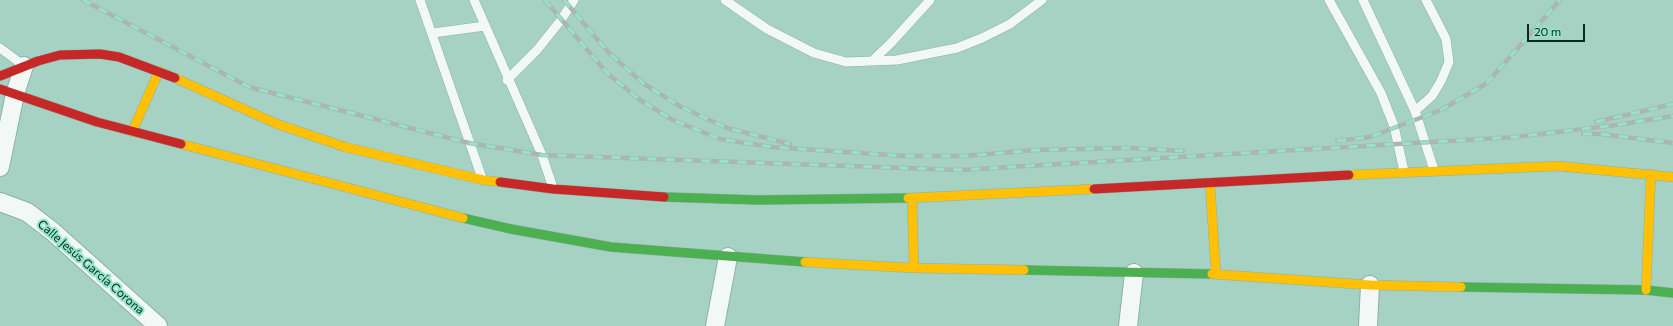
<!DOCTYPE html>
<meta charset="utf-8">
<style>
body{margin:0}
#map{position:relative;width:1673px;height:326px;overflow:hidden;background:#a6d2c4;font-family:Commissioner,sans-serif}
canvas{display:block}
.scale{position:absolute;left:1527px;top:24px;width:58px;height:18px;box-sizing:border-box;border:2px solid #072a21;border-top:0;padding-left:5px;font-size:12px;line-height:14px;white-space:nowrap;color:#072a21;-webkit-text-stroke:3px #94e4ca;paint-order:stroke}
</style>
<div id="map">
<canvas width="1673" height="326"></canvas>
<div class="scale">20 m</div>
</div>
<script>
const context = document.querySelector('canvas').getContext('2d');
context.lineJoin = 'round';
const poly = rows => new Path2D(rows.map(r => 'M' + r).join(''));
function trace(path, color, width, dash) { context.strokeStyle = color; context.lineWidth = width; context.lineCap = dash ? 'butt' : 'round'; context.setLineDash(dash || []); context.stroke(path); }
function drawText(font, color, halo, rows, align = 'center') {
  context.font = font + ' Commissioner,sans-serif'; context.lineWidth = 4; context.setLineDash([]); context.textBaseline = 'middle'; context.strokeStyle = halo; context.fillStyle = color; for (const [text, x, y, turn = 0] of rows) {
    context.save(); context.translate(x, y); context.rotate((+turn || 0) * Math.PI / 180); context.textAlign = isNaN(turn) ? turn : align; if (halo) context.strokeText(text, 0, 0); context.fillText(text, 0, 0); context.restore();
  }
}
const lane = poly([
 [420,0,482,178],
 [474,0,542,155,553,188],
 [725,0,767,29,814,53,846,62,897,60,957,48,982,38,1010,24,1042,0],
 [1329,0,1381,93,1394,126,1404,171],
 [1363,0,1415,111,1434,170],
 [433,33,485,26],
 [0,48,23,65],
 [872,61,891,43,930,0],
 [507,80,537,50,561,20,574,0],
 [1415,111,1432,96,1441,81,1449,62,1446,39,1426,0]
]);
const street = poly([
 [0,167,15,94,24,66],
 [0,202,27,212,52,231,158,326],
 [715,326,728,257],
 [1128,326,1134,273],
 [1368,326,1370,285]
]);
const fast = poly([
 [664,197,758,200,908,198],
 [463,218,511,229,611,247,805,262],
 [1024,270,1212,274],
 [1461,287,1646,290,1673,293]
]);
const slow = poly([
 [175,78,277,124,345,147,483,180,500,182],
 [132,132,159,71],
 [181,144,463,218],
 [1349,175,1558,166,1673,177],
 [1210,184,1216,274],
 [908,198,1094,189],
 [912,198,914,268],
 [805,262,914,268,1024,270],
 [1212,274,1370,285,1461,287],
 [1646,290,1651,174]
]);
const jam = poly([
 [0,76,38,61,60,55,100,54,119,57,175,78],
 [0,89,97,122,181,144],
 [500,182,553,189,664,197],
 [1094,189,1349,175]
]);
trace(lane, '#8db0a5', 10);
trace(street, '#8db0a5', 20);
trace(fast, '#8db0a5', 10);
trace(slow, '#8db0a5', 10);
trace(jam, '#8db0a5', 10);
trace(lane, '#f2f8f6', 9);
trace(street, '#f2f8f6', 18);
trace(fast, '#4caf50', 9);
trace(slow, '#ffc107', 9);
trace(jam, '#c62828', 9);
const rail = poly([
 [83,0,249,87,469,143,542,155,960,170,1515,137,1616,125,1673,116],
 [545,0,607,73,640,100,673,120,720,139,772,147,904,156,964,156,1036,150,1128,148,1183,151],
 [564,0,608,52,644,84,681,107,727,128,790,144],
 [1596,122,1673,104],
 [1583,134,1601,134,1673,143],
 [1337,141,1370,137,1441,110,1487,83,1560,0]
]);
trace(rail, '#aab6b2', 4.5);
trace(rail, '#94e4ca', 3, [9]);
drawText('12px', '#072a21', '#94e4ca', [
 ["Calle Jesús García Corona",91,267,41]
]);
</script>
